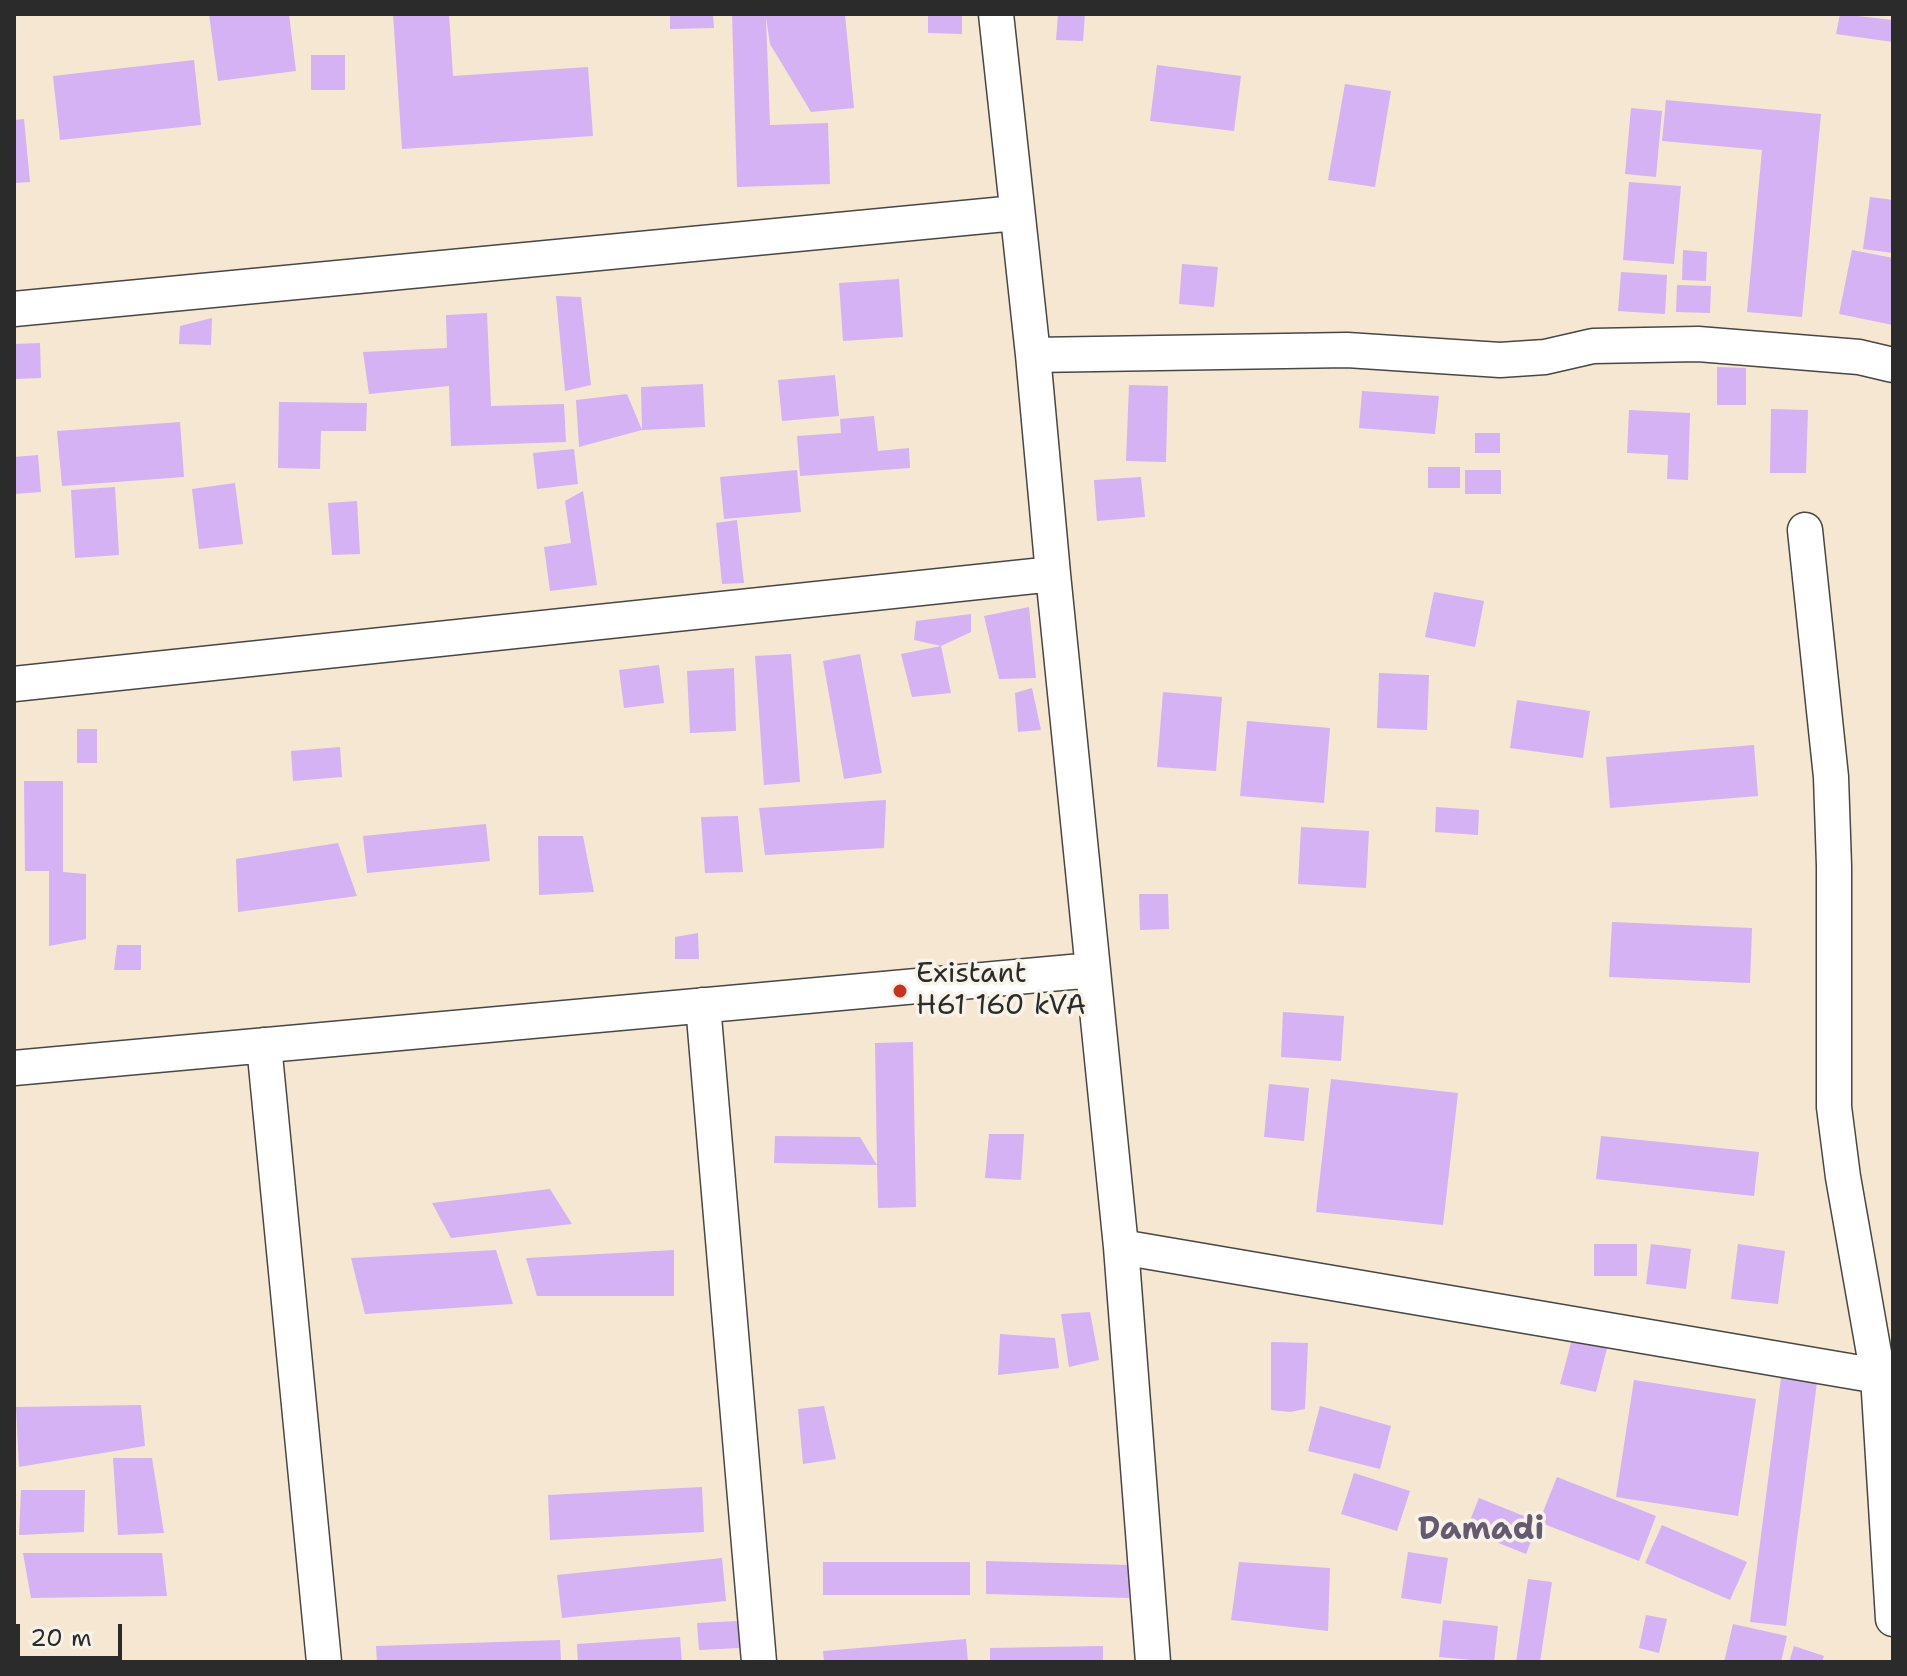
<!DOCTYPE html>
<style>
body{margin:0}
#map{position:relative;width:1907px;height:1676px;overflow:hidden;background:#f6e7d3;font-family:"Shantell Sans",sans-serif}
canvas{display:block}
.frame{position:absolute;inset:0;border:16px solid #2b2b2b;pointer-events:none}
.scale{position:absolute;left:16px;top:1624px;width:106px;height:36px;box-sizing:border-box;border:4px solid #2b2b2b;border-top:0;padding-left:10px;font-size:24px;line-height:28px;white-space:nowrap;color:#2b2b2b;-webkit-text-stroke:6px #f7f3e8;paint-order:stroke}
</style>
<div id="map">
<canvas width="1907" height="1676"></canvas>
<div class="frame"></div>
<div class="scale">20 m</div>
</div>
<script>
const context = document.querySelector('canvas').getContext('2d');
context.lineJoin = 'round';
function paint(path, color) { context.fillStyle = color; context.fill(path, 'evenodd'); }
const poly = rows => new Path2D(rows.map(r => 'M' + r).join(''));
function trace(path, color, width, dash) { context.strokeStyle = color; context.lineWidth = width; context.lineCap = dash ? 'butt' : 'round'; context.setLineDash(dash || []); context.stroke(path); }
function drawText(font, color, halo, rows, align = 'center') {
  context.font = font + ' "Shantell Sans",sans-serif'; context.lineWidth = 7; context.setLineDash([]); context.textBaseline = 'middle'; context.strokeStyle = halo; context.fillStyle = color; for (const [text, x, y, turn = 0] of rows) {
    context.save(); context.translate(x, y); context.rotate((+turn || 0) * Math.PI / 180); context.textAlign = isNaN(turn) ? turn : align; if (halo) context.strokeText(text, 0, 0); context.fillText(text, 0, 0); context.restore();
  }
}
paint(poly([
 [209,14,289,14,296,71,218,81],
 [393,14,449,14,453,76,588,67,593,136,402,149],
 [670,14,713,14,714,28,670,29],
 [732,14,845,14,854,108,811,112,770,44,766,17,770,125,828,123,830,184,737,187],
 [928,14,962,14,962,34,928,33],
 [1058,14,1085,14,1083,41,1056,40],
 [1840,14,1893,20,1893,42,1836,34],
 [311,55,345,55,345,90,311,90],
 [194,60,201,125,60,140,53,76],
 [1157,65,1241,76,1234,131,1150,121],
 [1345,84,1391,91,1375,187,1328,180],
 [1666,100,1821,114,1802,317,1747,312,1762,150,1662,141],
 [1631,108,1662,111,1656,177,1625,174],
 [24,119,30,182,14,183,14,120],
 [1629,182,1681,186,1674,264,1623,260],
 [1870,197,1893,200,1893,253,1863,249],
 [1683,250,1707,252,1706,281,1682,280],
 [1852,250,1893,258,1893,325,1839,314],
 [1182,264,1218,267,1214,307,1179,304],
 [1621,272,1667,275,1665,314,1618,311],
 [899,279,903,337,843,341,839,283],
 [1677,285,1711,286,1710,313,1676,312],
 [556,296,581,297,591,385,565,391],
 [487,313,491,406,564,404,566,442,451,446,449,386,369,394,363,352,447,348,446,315],
 [212,318,211,345,179,344,180,326],
 [40,343,41,378,14,379,14,344],
 [1717,367,1746,368,1746,405,1717,405],
 [835,375,839,416,782,421,778,380],
 [703,384,705,427,642,430,579,447,576,400,627,394,642,430,641,387],
 [1129,385,1168,386,1166,462,1126,461],
 [1362,391,1439,396,1435,434,1359,428],
 [279,402,367,403,366,431,321,431,320,469,278,468],
 [1771,409,1808,410,1806,473,1770,473],
 [1629,410,1690,413,1688,480,1667,479,1668,455,1627,453],
 [874,416,878,451,909,448,910,468,800,476,797,436,841,433,840,419],
 [180,422,184,477,62,486,57,431],
 [1475,433,1500,433,1500,453,1475,453],
 [574,449,578,484,537,489,533,453],
 [38,455,41,492,14,494,14,457],
 [1428,467,1460,467,1460,488,1428,488],
 [797,470,801,512,724,519,720,477],
 [1465,470,1501,470,1501,494,1465,494],
 [1141,477,1145,517,1097,521,1094,480],
 [235,483,243,544,199,549,192,489],
 [115,487,119,555,75,558,71,490],
 [583,491,597,585,550,591,544,547,571,543,565,501],
 [357,501,360,554,332,555,328,503],
 [737,520,744,583,722,584,716,523],
 [1434,592,1484,601,1475,647,1425,637],
 [1029,607,1036,678,999,679,984,616],
 [971,614,971,632,941,646,914,640,916,621],
 [941,646,951,693,912,697,901,654],
 [791,654,800,782,764,785,755,656],
 [860,654,882,773,844,779,823,661],
 [659,665,664,703,624,708,619,670],
 [734,668,736,731,690,733,687,671],
 [1379,673,1429,675,1427,730,1377,728],
 [1032,688,1041,730,1018,732,1015,693],
 [1163,692,1222,697,1216,771,1157,767],
 [1517,700,1590,711,1583,758,1510,748],
 [1247,721,1330,728,1324,803,1240,796],
 [77,729,97,729,97,763,77,763],
 [1754,745,1758,796,1610,808,1606,757],
 [340,747,342,777,293,781,291,751],
 [24,781,63,781,63,872,86,874,86,939,49,946,49,871,25,871],
 [886,800,884,848,765,855,759,808],
 [1436,807,1479,810,1478,835,1435,832],
 [738,816,743,872,705,873,701,817],
 [486,824,490,861,367,873,363,836],
 [1301,827,1369,831,1366,888,1298,884],
 [538,836,583,836,594,892,539,895],
 [338,843,357,896,238,912,236,859],
 [1139,894,1168,894,1169,929,1140,930],
 [1612,922,1752,928,1750,983,1609,977],
 [698,933,699,959,675,959,675,937],
 [117,945,141,945,141,970,114,970],
 [1283,1012,1344,1016,1341,1061,1281,1057],
 [913,1042,916,1207,878,1208,877,1165,774,1163,775,1136,860,1137,877,1165,875,1043],
 [1331,1079,1458,1093,1443,1225,1316,1212],
 [1269,1084,1309,1088,1304,1141,1264,1137],
 [989,1134,1024,1134,1021,1180,985,1178],
 [1601,1136,1759,1152,1754,1196,1596,1179],
 [550,1189,572,1224,451,1238,432,1203],
 [1594,1244,1637,1244,1637,1276,1594,1276],
 [1651,1244,1691,1249,1686,1289,1646,1284],
 [1738,1244,1785,1251,1778,1304,1731,1299],
 [496,1250,513,1304,365,1314,351,1258],
 [674,1250,674,1296,537,1296,526,1258],
 [1090,1312,1099,1360,1069,1367,1061,1314],
 [1000,1334,1055,1338,1059,1368,998,1375],
 [1573,1335,1608,1344,1596,1392,1560,1384],
 [1271,1342,1308,1343,1305,1409,1290,1412,1271,1410],
 [1782,1370,1818,1374,1786,1626,1750,1622],
 [1634,1380,1756,1399,1738,1516,1616,1497],
 [141,1405,145,1446,19,1467,16,1407],
 [824,1406,836,1459,803,1464,798,1409],
 [1320,1406,1391,1426,1380,1469,1308,1451],
 [113,1458,152,1458,164,1533,118,1535],
 [1354,1473,1410,1491,1397,1531,1341,1514],
 [1557,1477,1656,1516,1639,1561,1539,1522],
 [702,1487,704,1532,550,1540,548,1495],
 [21,1490,85,1490,84,1532,19,1535],
 [1479,1498,1539,1522,1526,1554,1466,1530],
 [1662,1525,1747,1562,1730,1600,1645,1563],
 [1408,1552,1448,1558,1441,1604,1401,1598],
 [23,1553,162,1553,167,1596,31,1598],
 [722,1558,726,1601,562,1618,557,1575],
 [986,1561,1130,1565,1129,1598,986,1594],
 [823,1562,970,1562,970,1595,823,1595],
 [1239,1562,1330,1568,1328,1631,1231,1620],
 [1528,1579,1552,1582,1540,1662,1516,1662],
 [1646,1615,1667,1619,1659,1653,1639,1648],
 [1443,1620,1498,1626,1494,1662,1439,1657],
 [738,1621,740,1648,699,1650,697,1623],
 [1733,1624,1787,1636,1781,1662,1724,1662],
 [680,1637,682,1662,578,1662,577,1644],
 [966,1639,968,1662,824,1662,823,1651],
 [560,1640,561,1662,377,1662,376,1646],
 [1103,1646,1103,1662,990,1662,990,1648],
 [1794,1646,1824,1656,1822,1662,1789,1662]
]), '#d4b2f3');
const street = poly([
 [996,14,1033,355,1053,574,1121,1247,1153,1662],
 [14,309,1016,213],
 [1033,355,1347,350,1500,360,1545,357,1593,346,1698,344,1859,357,1893,365],
 [1805,530,1831,777,1834,866,1834,1107,1843,1177,1878,1376,1893,1619],
 [14,684,1053,574],
 [703,1005,759,1662],
 [264,1045,324,1662],
 [14,1068,1093,970],
 [1121,1247,1878,1376]
]);
trace(street, '#494744', 37);
trace(street, '#fff', 34);
for (const [x, y, r, color] of [
 [900,991,8,"#c8321e"]
]) { const dot = new Path2D(); dot.arc(x, y, r, 0, 2 * Math.PI); context.fillStyle = color; context.fill(dot); trace(dot, '#f7f3e8', 3); }
drawText('28px', '#2b2b2b', '#f7f3e8', [
 ["Existant",916,975],
 ["H61 160 kVA",916,1007]
], 'left');
drawText('bold 32px', '#665a71', '#f7f3e8', [
 ["Damadi",1481,1531]
]);
</script>
